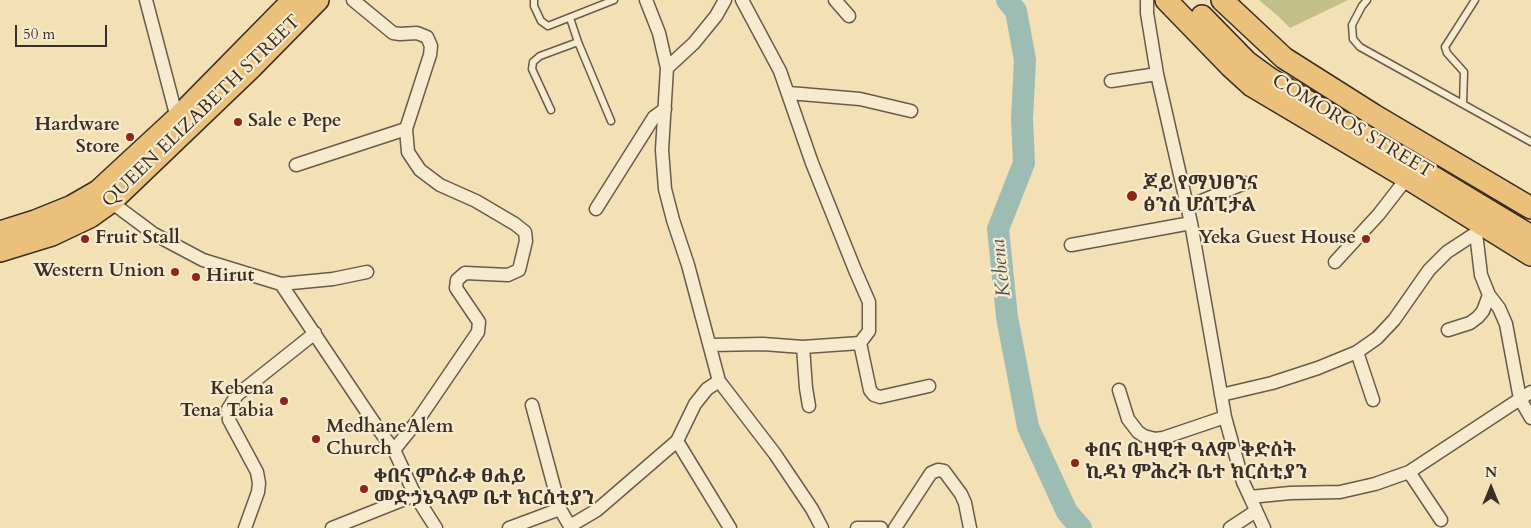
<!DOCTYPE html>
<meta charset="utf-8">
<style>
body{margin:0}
#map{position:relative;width:1531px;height:528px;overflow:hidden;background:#f3e0b5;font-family:Cardo,serif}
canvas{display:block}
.north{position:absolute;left:1466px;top:463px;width:50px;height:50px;-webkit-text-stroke:4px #f7ebcf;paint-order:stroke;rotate:0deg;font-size:14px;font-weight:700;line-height:20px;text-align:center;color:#3a2f26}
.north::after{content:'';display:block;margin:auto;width:18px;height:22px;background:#3a2f26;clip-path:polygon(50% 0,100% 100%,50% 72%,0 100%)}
.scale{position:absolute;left:15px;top:25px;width:92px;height:22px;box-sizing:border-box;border:2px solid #3a2f26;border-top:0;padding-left:6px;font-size:15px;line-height:18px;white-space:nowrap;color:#3a2f26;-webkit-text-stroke:4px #f7ebcf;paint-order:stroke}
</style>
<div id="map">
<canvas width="1531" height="528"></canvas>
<div class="north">N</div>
<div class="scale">50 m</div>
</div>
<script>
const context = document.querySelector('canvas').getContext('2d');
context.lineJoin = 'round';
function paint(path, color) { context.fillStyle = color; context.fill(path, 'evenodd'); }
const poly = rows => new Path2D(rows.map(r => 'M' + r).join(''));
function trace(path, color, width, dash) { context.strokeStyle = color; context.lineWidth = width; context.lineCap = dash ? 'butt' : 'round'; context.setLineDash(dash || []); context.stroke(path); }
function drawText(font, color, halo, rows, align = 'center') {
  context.font = font + ' Cardo,"Noto Serif Ethiopic",serif'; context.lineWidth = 4.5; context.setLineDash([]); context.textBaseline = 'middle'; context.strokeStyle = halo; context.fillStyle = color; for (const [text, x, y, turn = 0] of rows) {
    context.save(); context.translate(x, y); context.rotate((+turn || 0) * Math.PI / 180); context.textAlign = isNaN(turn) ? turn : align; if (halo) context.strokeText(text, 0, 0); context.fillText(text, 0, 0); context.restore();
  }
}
paint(poly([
 [1259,0,1348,0,1290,28,1278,16]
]), '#c2c088');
trace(poly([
 [1007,0,1016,11,1025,60,1022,119,1024,163,998,229,1007,317,1028,427,1067,512,1081,528]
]), '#9dbcb4', 22);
const lane = poly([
 [534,0,534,6,541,21,548,26,614,0],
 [1367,0,1362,6,1352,25,1353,39,1360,47,1531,142],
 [578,42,611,121],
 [1463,104,1464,72,1447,53,1445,47,1475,0],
 [551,110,532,69,533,62,540,56,578,42,570,18]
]);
const street = poly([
 [146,0,177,118],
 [646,0,659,33,667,68,662,150,665,189,673,220,688,265,719,381,775,454,812,509,822,528],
 [835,0,849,16],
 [1147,0,1147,13,1157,74,1191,223,1225,417,1243,482,1250,497,1290,493,1340,492,1375,484,1409,472,1520,399,1506,324,1499,308,1489,295,1481,275,1476,233],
 [667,68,694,43,716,16,725,0],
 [1111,81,1157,74],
 [789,93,860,99,911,111],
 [296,165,406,129,430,55,431,46,427,37,417,33,400,34,393,33,353,0],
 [107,199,154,234,203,260,281,284,333,279,367,272],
 [1187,207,1245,183],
 [596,209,654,117,665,109],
 [1071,245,1191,223],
 [1335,262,1379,214,1407,178],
 [281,284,379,430,394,450,415,495,436,528],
 [1448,330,1470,323,1478,317,1483,311,1489,295],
 [860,343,870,390,874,395,880,397,929,386],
 [710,345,763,344,803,347,860,343,869,331,869,302,855,270,812,163,780,71,742,0],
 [803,347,806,388,809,406],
 [1357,352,1373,400],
 [719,381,707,389,695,404,677,441,730,528],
 [1119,390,1128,419,1138,432,1144,436,1155,439,1163,438,1225,417],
 [1531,392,1520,399,1531,418],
 [1221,395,1272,383,1318,368,1357,352,1377,338,1394,320,1429,270,1447,252,1476,233,1480,228],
 [532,405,560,509,571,528],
 [394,450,418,420,478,332,479,322,456,288,457,280,465,273,508,275,519,270,526,241,525,232,515,224,476,201,440,185,420,170,408,152,406,129],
 [1409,472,1441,520],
 [1250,497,1264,528],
 [570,526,597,510,677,441],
 [245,528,258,492,259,483,257,472,229,420,228,409,237,395,315,333],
 [332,528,415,495],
 [509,528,560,509],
 [857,528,881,528],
 [895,528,931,473,938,470,944,471,961,494,965,503,970,528],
 [1230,528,1256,511]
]);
const primary = poly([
 [1166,0,1230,66,1252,86,1407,178,1531,255],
 [1222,0,1284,58,1374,115,1531,208],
 [1202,16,1247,62,1269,78,1531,236],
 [0,232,35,221,72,206,98,191,177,118,293,0],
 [0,251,52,235,90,217,111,202,251,68,318,0]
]);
trace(lane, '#685b4a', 9);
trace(street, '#685b4a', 15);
trace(primary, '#3a2f26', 24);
trace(lane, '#f7ebcf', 6);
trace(street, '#f7ebcf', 12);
trace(primary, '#eac07a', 21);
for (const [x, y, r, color] of [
 [238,122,5,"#8f2418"],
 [130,137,5,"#8f2418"],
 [1132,196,6,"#8f2418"],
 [85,239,5,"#8f2418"],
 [1366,239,5,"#8f2418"],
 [175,272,5,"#8f2418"],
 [196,277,5,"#8f2418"],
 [284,401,5,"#8f2418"],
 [316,439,5,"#8f2418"],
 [1075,463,5,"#8f2418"],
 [364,489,5,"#8f2418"]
]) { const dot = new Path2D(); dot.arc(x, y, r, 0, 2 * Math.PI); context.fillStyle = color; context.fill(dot); trace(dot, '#f7ebcf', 2); }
drawText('19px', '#3a2f26', '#f7ebcf', [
 ["QUEEN ELIZABETH STREET",202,112,-44],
 ["COMOROS STREET",1352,127,31]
]);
drawText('bold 19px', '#3a2f26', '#f7ebcf', [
 ["Sale e Pepe",248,122],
 ["Hardware",120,126,"right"],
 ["Store",120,148,"right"],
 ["ጆይ የማህፀንና",1143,185],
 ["ፅንስ ሆስፒታል",1143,207],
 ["Fruit Stall",95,239],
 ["Yeka Guest House",1356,239,"right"],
 ["Western Union",165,272,"right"],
 ["Hirut",206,277],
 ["Kebena",274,390,"right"],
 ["Tena Tabia",274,412,"right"],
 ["MedhaneAlem",326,428],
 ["Church",326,450],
 ["ቀበና ቤዛዊተ ዓለም ቅድስት",1085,452],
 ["ኪዳነ ምሕረት ቤተ ክርስቲያን",1085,474],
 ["ቀበና ምስራቀ ፀሐይ",374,478],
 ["መድኃኔዓለም ቤተ ክርስቲያን",374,500]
], 'left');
drawText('italic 20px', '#53524a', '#f7ebcf', [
 ["Kebena",1002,268,-96]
]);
</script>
